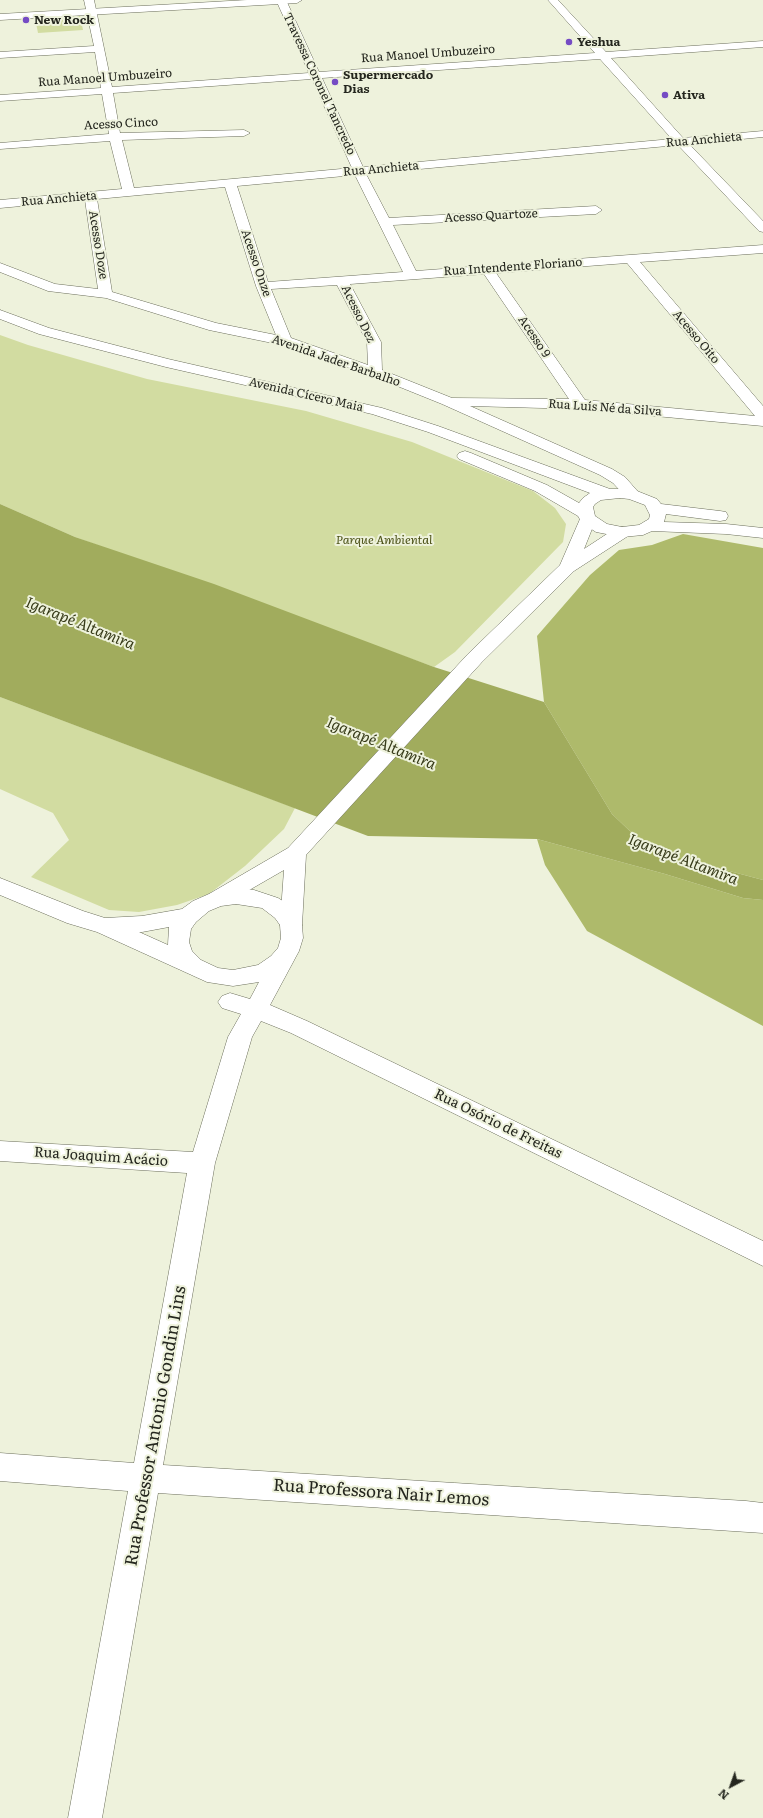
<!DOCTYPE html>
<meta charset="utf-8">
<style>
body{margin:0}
#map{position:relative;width:763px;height:1818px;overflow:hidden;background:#eef2dc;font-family:Literata,serif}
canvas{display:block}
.north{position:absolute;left:711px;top:1766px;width:40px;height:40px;-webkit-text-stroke:3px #eef2dc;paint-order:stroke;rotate:221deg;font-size:11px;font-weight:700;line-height:16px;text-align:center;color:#24261e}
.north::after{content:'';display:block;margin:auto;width:14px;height:18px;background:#24261e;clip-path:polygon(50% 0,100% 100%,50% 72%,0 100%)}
</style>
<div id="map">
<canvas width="763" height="1818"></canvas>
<div class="north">N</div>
</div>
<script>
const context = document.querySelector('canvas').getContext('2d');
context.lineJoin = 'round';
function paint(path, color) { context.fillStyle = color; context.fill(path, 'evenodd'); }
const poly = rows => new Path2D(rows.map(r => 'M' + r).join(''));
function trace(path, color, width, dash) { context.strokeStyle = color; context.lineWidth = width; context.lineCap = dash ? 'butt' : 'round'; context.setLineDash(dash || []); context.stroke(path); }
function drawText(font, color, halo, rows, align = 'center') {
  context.font = font + ' Literata,serif'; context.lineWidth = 4; context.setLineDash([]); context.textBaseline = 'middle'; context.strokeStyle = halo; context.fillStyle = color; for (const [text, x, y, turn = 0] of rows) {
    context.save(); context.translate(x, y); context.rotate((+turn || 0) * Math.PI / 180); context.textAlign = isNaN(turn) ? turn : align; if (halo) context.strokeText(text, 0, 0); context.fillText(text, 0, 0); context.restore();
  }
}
paint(poly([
 [80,15,83,30,38,33,35,18],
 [0,335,28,345,147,379,306,411,412,442,533,491,555,508,566,524,563,542,455,652,434,667,75,537,0,504],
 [0,697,295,808,284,829,245,866,209,894,177,905,139,912,109,910,31,877,69,840,53,813,0,789]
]), '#d2dca1');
paint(poly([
 [683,534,763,548,763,880,677,857,641,840,633,834,612,814,544,702,537,636,590,575,619,550,652,545],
 [537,839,665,874,743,898,763,900,763,1026,587,931,545,865]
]), '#aeba6b');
paint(poly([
 [0,504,75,537,214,584,434,667,544,702,612,814,633,834,641,840,677,857,763,880,763,900,743,898,665,874,537,839,368,836,0,697]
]), '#a1ac5d');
const minor = poly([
 [84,0,94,0,112,87,309,73,276,0,286,0,319,72,595,53,548,0,558,0,606,52,763,41,763,47,611,58,683,138,763,131,763,137,689,144,763,221,763,232,759,231,678,145,366,174,389,218,596,206,602,210,596,214,393,225,416,271,763,245,763,253,640,262,763,406,763,426,580,409,470,406,612,469,625,477,640,494,638,497,632,499,626,497,613,483,600,475,442,404,370,375,282,345,209,330,106,298,48,291,0,272,0,263,55,284,98,289,85,200,0,208,0,200,122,189,110,141,0,149,0,143,109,134,102,94,0,101,0,95,101,88,95,52,0,58,0,52,94,46,84,0],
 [600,59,672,139,363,167,322,78,600,59],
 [312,79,352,168,134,188,122,140,244,136,250,133,244,130,120,133,113,93,312,79],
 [355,175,403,272,268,282,237,186,355,175],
 [225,187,256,286,276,335,216,323,112,292,97,199,225,187],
 [627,263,755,416,585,400,496,273,627,263],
 [484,274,569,399,452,398,382,370,381,342,350,284,484,274],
 [337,285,367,342,368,365,291,338,271,289,337,285],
 [0,878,83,911,105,918,142,916,182,909,193,901,209,894,236,888,254,890,278,898,291,906,302,925,303,938,299,951,270,1005,307,1021,763,1241,763,1266,291,1033,261,1021,252,1037,215,1163,163,1465,746,1501,763,1503,763,1533,158,1493,102,1818,68,1818,128,1491,0,1481,0,1453,134,1463,187,1173,0,1161,0,1141,193,1152,228,1037,241,1014,222,1008,218,1002,222,996,230,993,250,999,259,982,233,986,207,982,97,932,67,923,0,895,0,878],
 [236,904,262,908,275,918,280,925,281,938,278,948,271,956,258,965,233,970,218,968,201,960,192,951,189,942,191,929,196,922,209,911,221,906,236,904],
 [169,927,168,945,139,932,142,932,169,927]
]);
const tertiary = poly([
 [247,0,302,0,297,3,0,20,0,14,247,0],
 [588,514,594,515,596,519,584,549,616,528,622,527,628,528,630,532,628,536,574,571,482,662,306,855,302,925,299,931,291,933,283,931,280,925,284,870,225,904,217,907,209,904,206,899,209,894,288,848,468,654,560,565,580,519,582,515,588,514]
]);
const secondary = poly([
 [0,310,49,328,168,359,382,408,438,426,610,489,632,489,657,499,661,504,720,511,726,512,728,516,726,520,720,521,666,514,664,522,726,524,763,528,763,538,726,534,652,531,643,535,622,537,596,532,582,523,578,516,535,491,459,459,457,456,459,453,465,451,471,453,547,485,579,503,583,498,590,493,428,432,372,414,166,367,39,334,0,319,0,310],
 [620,498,629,499,645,505,650,515,649,519,639,525,622,527,607,524,595,516,593,507,595,504,601,500,620,498]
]);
trace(minor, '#6b6e5b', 1);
trace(tertiary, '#6b6e5b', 1);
trace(secondary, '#6b6e5b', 1);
paint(minor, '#fff');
paint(tertiary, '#fff');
paint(secondary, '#fff');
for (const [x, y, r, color] of [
 [26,20,4,"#754bc4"],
 [569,42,4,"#754bc4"],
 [335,82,4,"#754bc4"],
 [665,95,4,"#754bc4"]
]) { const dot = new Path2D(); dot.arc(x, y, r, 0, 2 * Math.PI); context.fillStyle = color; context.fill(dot); trace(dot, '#eef2dc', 1.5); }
drawText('bold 12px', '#24261e', '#eef2dc', [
 ["New Rock",34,20],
 ["Yeshua",577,42],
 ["Supermercado",343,75],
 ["Dias",343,89],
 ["Ativa",673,95]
], 'left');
drawText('12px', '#24261e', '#eef2dc', [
 ["Rua Manoel Umbuzeiro",428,54,-4],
 ["Rua Manoel Umbuzeiro",105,78,-4],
 ["Travessa Coronel Tancredo",319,84,65],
 ["Acesso Cinco",121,124,-3],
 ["Rua Anchieta",704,140,-5],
 ["Rua Anchieta",381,169,-5],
 ["Rua Anchieta",59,199,-5],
 ["Acesso Quartoze",491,216,-3],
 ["Acesso Doze",98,245,81],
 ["Acesso Onze",256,263,71],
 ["Rua Intendente Floriano",513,267,-4],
 ["Acesso Dez",358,314,64],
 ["Acesso 9",534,337,56],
 ["Acesso Oito",696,337,50],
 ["Avenida Jader Barbalho",336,361,19],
 ["Avenida Cícero Maia",306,395,13],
 ["Rua Luís Né da Silva",605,408,4]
]);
drawText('italic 12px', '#4c5218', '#eef2dc', [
 ["Parque Ambiental",384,540]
]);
drawText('14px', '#24261e', '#eef2dc', [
 ["Rua Osório de Freitas",498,1124,26],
 ["Rua Joaquim Acácio",101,1157,4]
]);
drawText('italic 15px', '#363a18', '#eef2dc', [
 ["Igarapé Altamira",80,624,22],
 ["Igarapé Altamira",381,744,22],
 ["Igarapé Altamira",683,860,21]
]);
drawText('17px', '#24261e', '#eef2dc', [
 ["Rua Professor Antonio Gondin Lins",156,1426,-80],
 ["Rua Professora Nair Lemos",381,1493,4]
]);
</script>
